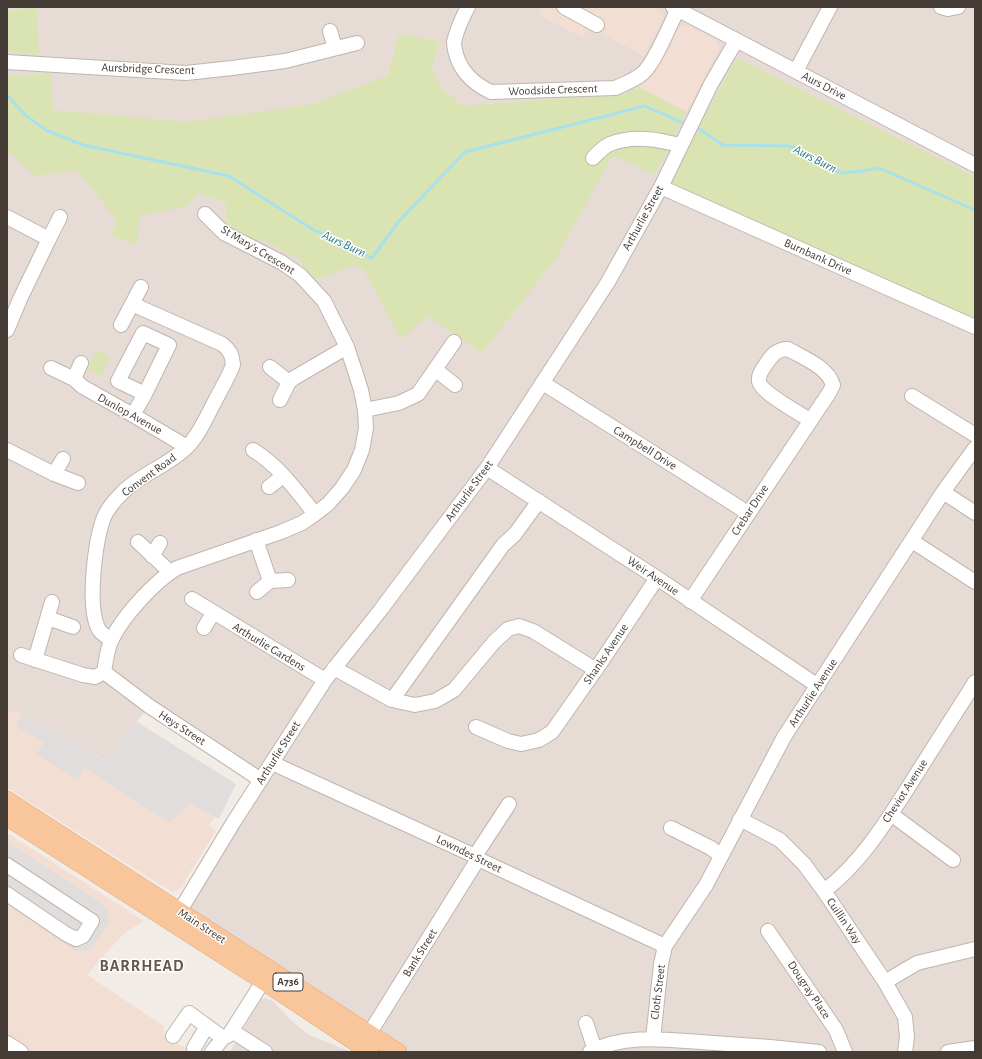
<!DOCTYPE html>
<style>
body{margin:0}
#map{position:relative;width:982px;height:1059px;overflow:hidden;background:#f2ece7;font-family:"Alegreya Sans",sans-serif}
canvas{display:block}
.frame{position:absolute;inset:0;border:8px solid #453c36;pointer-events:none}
</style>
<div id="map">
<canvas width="982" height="1059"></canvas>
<div class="frame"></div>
</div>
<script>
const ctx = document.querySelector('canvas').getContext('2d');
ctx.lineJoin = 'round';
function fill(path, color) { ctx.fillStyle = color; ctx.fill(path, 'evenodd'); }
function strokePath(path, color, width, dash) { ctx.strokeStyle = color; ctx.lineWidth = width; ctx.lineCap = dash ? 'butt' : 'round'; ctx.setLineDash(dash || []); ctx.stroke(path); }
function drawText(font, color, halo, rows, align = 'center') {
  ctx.font = font + ' "Alegreya Sans",sans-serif'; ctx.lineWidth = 3; ctx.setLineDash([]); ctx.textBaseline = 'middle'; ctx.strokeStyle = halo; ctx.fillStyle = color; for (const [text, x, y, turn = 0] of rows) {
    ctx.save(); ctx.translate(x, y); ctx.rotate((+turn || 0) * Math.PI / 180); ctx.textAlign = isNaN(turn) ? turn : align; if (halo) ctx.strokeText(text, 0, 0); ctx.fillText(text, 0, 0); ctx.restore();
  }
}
const residential = new Path2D(`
 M7 7H975V1052H398L179 912 261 780 149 706 107 761 23 714 7 711Z
 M265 998 273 1001 291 1020 309 1035 351 1052H230L260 1000Z`);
const commercial = new Path2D(`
 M543 7H652L661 11 663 19 644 56 589 27 583 38 539 15Z
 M687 25 714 39 718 44 719 49 686 112 639 87 651 77 676 27Z
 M7 711 23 714 106 761 137 722 236 784 209 826 216 831 184 882 185 883 182 888 172 892 7 788Z
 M7 833 144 921 123 934 87 975 164 1026V1035L192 1052H7Z`);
const green = new Path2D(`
 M37 7 39 55 7 52V11Z
 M399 34 439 41 432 69 442 89 463 106 624 94 639 87 686 112 655 175 613 155 556 258 482 353 428 316 401 339 363 269 355 265 317 279 303 268 300 259 263 240 253 242 227 228 226 203 199 193 185 207 140 216 137 244 111 236 117 221 77 170 35 176 7 151V76L51 73 53 110 188 122 314 104 388 75Z
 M737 58 975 177V322L665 187Z
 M97 350 110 357 101 376 87 369Z`);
const parking = new Path2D(`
 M23 714 106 761 137 722 236 784 219 819 189 803 170 823 85 768 78 780 36 754 44 743 16 726Z
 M7 842 107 907 109 923 90 950 75 951 7 905Z`);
const stream = new Path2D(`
 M7 95 25 115 46 130 83 145 229 176 312 229 372 258 399 221 465 152 645 106 683 123
 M699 129 723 145 789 146 803 151 822 166 843 173 863 171 879 168 975 210`);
const minor = new Path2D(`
 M468 7C462 18 457 29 454 42 454 46 455 50 456 54 461 72 474 84 491 92L615 88C624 84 635 80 643 73 656 61 670 24 679 7
 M564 7 597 25
 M673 7 975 165
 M941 7 948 9 958 7
 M330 31 335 48
 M7 62 186 73 232 68 285 61 357 43
 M796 71 830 7
 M593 158C599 152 603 147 610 144 632 135 660 139 681 146
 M661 187 975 327
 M7 217 49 239 20 299 7 330
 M49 239 60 217
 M121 325 132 304
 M270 367 289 382
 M51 368 74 379 83 387 133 415 187 447
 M436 370 455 385
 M74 379 81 363
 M543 383 748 513
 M912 396 975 435
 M280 400 289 382 294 378 347 347
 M365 410 399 403 418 394 454 342
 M133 415 145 394 169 345 143 333 118 381 145 394
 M7 450 54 474 78 483
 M253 450C279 466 296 490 315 514
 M487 468 657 578 818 686
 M54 474 63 459
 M269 487 283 476
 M943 492 975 513
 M256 540 270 581
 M912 541 975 582
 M138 542 170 572
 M152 556 160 543
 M257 592 270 581 288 580
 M192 599 325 680
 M690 601 829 393 833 385C827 366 803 358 788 349 777 349 772 355 766 364 763 369 758 374 759 381 760 392 799 413 810 420
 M48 618 73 627
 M204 628 213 613
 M111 640C107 637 100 633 98 628 87 605 95 541 104 517 108 508 115 500 122 493 140 474 168 466 187 447 199 435 206 418 214 403 220 391 228 378 233 365 232 355 230 350 222 344L132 304 141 287
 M21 655 83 675 95 677 104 672
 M35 660 52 602
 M334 668 392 700 415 705 435 701 454 690 494 642 508 629 519 626 533 631 596 670
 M104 672C106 661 107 648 112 639 123 616 155 581 177 568L281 532 302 523 315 514 328 504 342 488 354 470 362 450 366 428 365 410 361 390 354 368 347 347 324 301 300 275 281 262 224 233 205 214
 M104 672 149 706 261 780
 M392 700 503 545 515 534 539 501
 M476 727 508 741 521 744 539 740 552 732 599 665 657 578
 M272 763 475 856 478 859 665 946
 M891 814 953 860
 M740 819 780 840 804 864 824 891 885 982 905 1017 907 1037 905 1052
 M671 828 711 848 721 856
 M475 856 509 804
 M7 865 92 921 83 936 76 939 66 934 7 894
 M824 891C861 863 886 822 911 783 932 749 954 716 975 682
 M175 919 233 823 325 680 379 612 487 468 608 282 661 187 711 84 736 41
 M768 931 836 1030 845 1052
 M885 982 917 963 975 949
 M586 1023 595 1050
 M232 1031 265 1052
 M173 1036 189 1013 223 1038
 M653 1039 661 964 665 946 706 885 784 737 943 492 975 448
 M364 1042 478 859
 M7 1043 21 1052
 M194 1048 207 1026
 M212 1052 223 1038 229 1035 269 972
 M590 1052C628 1032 673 1041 714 1043 749 1045 784 1048 819 1052
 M948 1052 975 1048`);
const major = new Path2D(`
 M7 800 398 1052
 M7 817 263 981 370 1052`);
const shields = [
 [288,982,30]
];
const shieldNames = [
 ["A736",288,982]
];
const streetNames = [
 ["Aursbridge Crescent",148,69,2],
 ["Aurs Drive",824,86,27],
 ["Woodside Crescent",553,90,-2],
 ["Arthurlie Street",643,218,-61],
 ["St Mary's Crescent",258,250,31],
 ["Burnbank Drive",818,257,24],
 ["Dunlop Avenue",130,414,29],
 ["Campbell Drive",645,448,32],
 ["Convent Road",149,475,-36],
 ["Arthurlie Street",469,491,-54],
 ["Crebar Drive",750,510,-57],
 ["Weir Avenue",653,576,34],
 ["Arthurlie Gardens",269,647,31],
 ["Shanks Avenue",606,654,-56],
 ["Arthurlie Avenue",813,693,-57],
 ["Heys Street",182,728,33],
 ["Arthurlie Street",278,753,-58],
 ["Cheviot Avenue",905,791,-57],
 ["Lowndes Street",469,854,26],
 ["Cuillin Way",844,921,56],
 ["Main Street",202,926,33],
 ["Bank Street",420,953,-58],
 ["Dougray Place",809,990,56],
 ["Cloth Street",658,992,-83]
];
const waterNames = [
 ["Aurs Burn",815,159,27],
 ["Aurs Burn",344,244,25]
];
const districtNames = [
 ["BARRHEAD",142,966]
];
fill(residential, '#e6dcd5');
fill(commercial, '#f3ded3');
fill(green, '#dae4b2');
fill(parking, '#e1dddc');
strokePath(stream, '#a7e1ec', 3);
strokePath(minor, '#c0b5ad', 16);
strokePath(major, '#dc9e6b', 18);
strokePath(minor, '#fff', 14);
strokePath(major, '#f8c69a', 17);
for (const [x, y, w] of shields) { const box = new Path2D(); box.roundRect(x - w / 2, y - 9, w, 18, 3); ctx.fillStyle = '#fff'; ctx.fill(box); strokePath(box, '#453c36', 1); }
drawText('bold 11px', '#453c36', null, shieldNames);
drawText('12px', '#453c36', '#fff', streetNames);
drawText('italic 13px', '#2f7b8b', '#fff', waterNames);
ctx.letterSpacing = '1px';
drawText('bold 16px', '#67574e', '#fff', districtNames);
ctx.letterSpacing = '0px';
</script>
